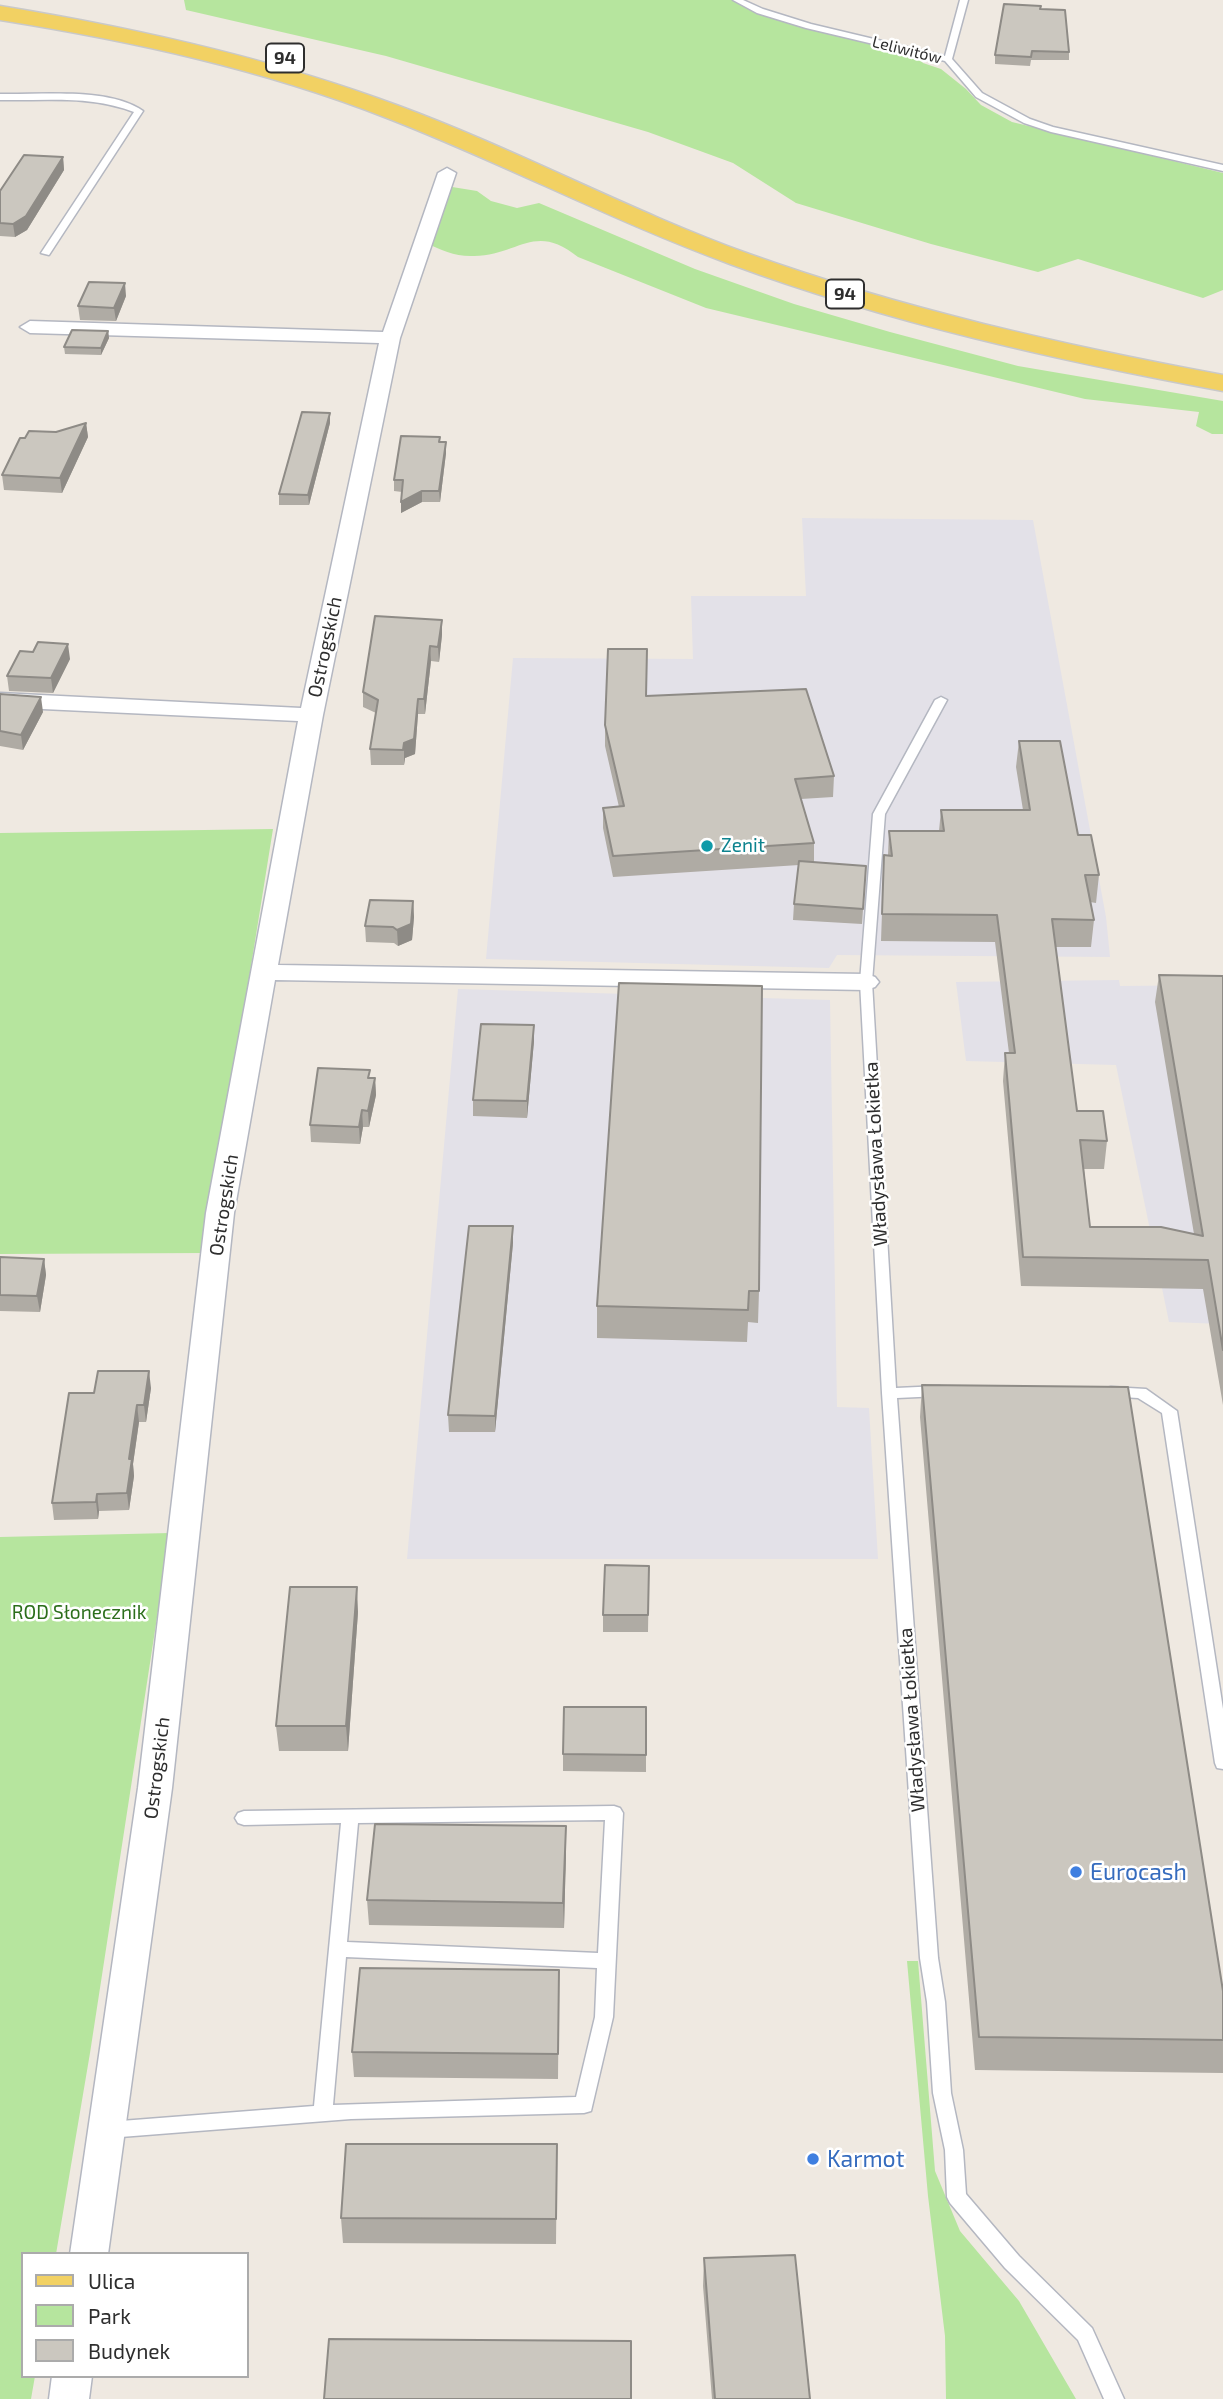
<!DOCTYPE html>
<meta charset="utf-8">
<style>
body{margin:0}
#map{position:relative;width:1223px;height:2399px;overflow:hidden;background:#efe9e1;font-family:"Exo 2",sans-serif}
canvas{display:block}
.legend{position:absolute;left:21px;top:2252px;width:228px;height:126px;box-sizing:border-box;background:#fff;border:2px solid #ababab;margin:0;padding:9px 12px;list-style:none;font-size:21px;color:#2e2e2e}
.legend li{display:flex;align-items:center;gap:14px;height:35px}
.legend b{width:35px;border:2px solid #ababab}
</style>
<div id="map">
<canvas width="1223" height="2399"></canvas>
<ul class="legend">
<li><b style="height:9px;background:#f2d163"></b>Ulica</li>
<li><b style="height:19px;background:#b6e59e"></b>Park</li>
<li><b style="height:19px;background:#cbc7bf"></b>Budynek</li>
</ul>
</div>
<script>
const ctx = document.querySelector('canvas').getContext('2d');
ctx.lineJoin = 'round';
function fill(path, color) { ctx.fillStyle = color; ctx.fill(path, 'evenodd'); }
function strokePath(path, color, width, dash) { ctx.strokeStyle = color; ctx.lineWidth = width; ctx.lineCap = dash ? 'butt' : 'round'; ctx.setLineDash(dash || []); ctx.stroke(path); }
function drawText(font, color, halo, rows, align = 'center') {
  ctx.font = font + ' "Exo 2",sans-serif'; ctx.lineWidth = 5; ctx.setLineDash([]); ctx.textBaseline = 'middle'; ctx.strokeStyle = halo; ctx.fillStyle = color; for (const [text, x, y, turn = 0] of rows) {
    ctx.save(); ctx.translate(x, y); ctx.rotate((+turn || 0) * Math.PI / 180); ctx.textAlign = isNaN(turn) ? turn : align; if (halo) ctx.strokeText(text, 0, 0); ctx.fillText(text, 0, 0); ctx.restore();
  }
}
const industrial = new Path2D(`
 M802 518 1033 520 1106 917 1110 957 837 955 829 968 486 959 513 658 693 659 691 596H806Z
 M1119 980 1120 986 1223 985V1324L1169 1322 1116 1065 966 1061 956 982Z
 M458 989 830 1000 837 1407 869 1408 878 1559H407Z`);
const green = new Path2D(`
 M184 0H737L798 26 913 52 923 63 941 69 966 89 981 105 1012 122 1223 173V290L1203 298 1078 259 1038 272 931 244 796 203 733 163 648 132 386 56 186 10Z
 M446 186 477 191 491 201 517 208 539 203 695 269 794 304 890 332 1018 366 1223 401V434H1212L1196 426 1199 412 1085 399 706 308 578 257C535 222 519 255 474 256 456 257 441 250 426 243Z
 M273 829 205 1253 0 1254V833Z
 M170 1533 90 2053 56 2254H23V2376H35L31 2399H0V1537Z
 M907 1961H918L935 2171 960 2231 1019 2301 1076 2399H946L945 2336 928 2196Z`);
const lane = new Path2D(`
 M733 0H743L763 9 811 24 945 56 960 0H968L952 59 982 93 1030 119 1053 127 1223 165V171L1051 132 1024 123 976 97 945 61 806 28 757 13Z
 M0 94C41 95 109 87 143 111L49 255 41 253 134 112C91 95 45 101 0 100Z
 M941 697 947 700 885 814 872 982 896 1388 940 1386 947 1391 940 1396 897 1398 938 1958 945 2002 951 2093 963 2150 966 2194 1019 2256 1092 2328 1124 2399H1104L1078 2340 1005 2268 950 2203 947 2197 945 2150 933 2093 927 2002 920 1958 882 1393 860 982 873 814 935 700Z
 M1111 1387 1146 1389 1177 1411 1223 1709V1769L1217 1768 1215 1763 1162 1413 1138 1398 1106 1396 1104 1392 1106 1388Z
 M614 1806 620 1808 623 1813 613 2017 591 2111 584 2113 351 2119 108 2138 101 2136 99 2130 101 2124 108 2122 314 2106 341 1823 244 1825 238 1823 235 1818 238 1813 244 1811ZM605 1820 598 1953 347 1942 358 1823ZM346 1957 597 1968 595 2017 576 2097 333 2105Z`);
const street = new Path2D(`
 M447 168 456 173 400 338 323 715 278 965 866 974 875 977 879 982 875 987 866 990 275 980 234 1213 172 1788 108 2254H70L138 1788 206 1213 298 721 0 707V693L301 708 379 343 30 333 20 327 30 321 383 332 438 173Z
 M52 2376H92L89 2399H49Z`);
const primary = new Path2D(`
 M0 6C136 28 270 58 399 106 518 150 630 211 749 254 903 309 1062 345 1223 375V391C1056 360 890 323 730 264 613 221 503 163 387 118 262 69 132 41 0 20Z`);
const wall = new Path2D(`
 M1040 9 1069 52V60H1031L1030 66 995 64V55Z
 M63 157 64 170 27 230 15 237 0 236V191Z
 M126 296 116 321 80 320 78 306Z
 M108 331 109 338 101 355 65 354 64 347Z
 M330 413V423L309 505H279V494Z
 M86 423 88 437 62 493 4 490 2 475 25 438 56 432Z
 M440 437V442H446V453L440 502H422L401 513 402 492 394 491V480Z
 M442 635 439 662 431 661 425 714H418L415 754 405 758 404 765H371L370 749 376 713 363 707V692Z
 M70 659 53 693 9 691 7 676Z
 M0 694 43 712 23 750 0 746Z
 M646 696 834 776 833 797 801 799 814 843V862L866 866 862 924 793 920 794 904 799 865 613 877 603 828V808L619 807 605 746V725Z
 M1019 741 1078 835 1099 875 1096 903 1090 902 1094 920 1091 947H1055L1077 1111 1107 1141 1104 1169H1084L1090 1227 1194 1234 1155 1002 1159 975 1223 976V1405L1203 1289 1021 1286 1003 1081 1005 1053H1009L995 942 881 941 884 855H888L889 831H939L941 810H1023L1016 767Z
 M413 901 414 917 412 940 398 946 394 943 366 942 365 926Z
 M619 983 759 1291 758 1323 748 1322 747 1342 597 1338V1306Z
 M534 1025V1041L527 1118 473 1116V1100Z
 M370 1078H375L376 1095 369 1127H363L360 1144 311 1142 310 1125Z
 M513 1243 495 1432H449L448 1415Z
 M0 1257 44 1259 46 1275 40 1312 0 1311Z
 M922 1385 1223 1991V2073L975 2070 920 1417Z
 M151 1388 146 1422H139L133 1464 134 1476 129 1510 99 1511 98 1519 54 1520 52 1503 94 1393Z
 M649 1566 648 1632H603V1615Z
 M358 1612 348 1751H279L276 1726Z
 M646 1707V1772L563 1771V1754Z
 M566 1826V1851L564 1928 369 1925 367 1900Z
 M559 1970 558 2079 354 2077 352 2052Z
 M557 2144 556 2244 343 2243 341 2218Z
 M704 2258 810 2399H712L703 2286Z`);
const shadedWall = new Path2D(`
 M63 157 64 170 27 230 15 237 13 224Z
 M125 283 126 296 116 321 114 308Z
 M108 331 109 338 101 355V348Z
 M330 413V423L309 505 308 495Z
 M86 423 88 437 62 493 60 478Z
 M446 442V453L440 502 439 491Z
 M422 491V502L401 513V502Z
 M442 620V635L439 662 438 647Z
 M68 644 70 659 53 693 51 678Z
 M430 646 431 661 425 714 424 699Z
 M41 697 43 712 23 750 21 735Z
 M418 699V714L415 754 405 758 404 765V743Z
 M413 901 414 917 412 940 398 946 397 930Z
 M534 1025V1041L527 1118V1101Z
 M375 1078 376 1095 369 1127 368 1111Z
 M362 1110 363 1127 360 1144 359 1127Z
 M513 1226V1243L495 1432V1416Z
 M44 1259 46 1275 40 1312 37 1296Z
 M149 1371 151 1388 146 1422 144 1405Z
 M137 1405 139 1422 133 1464 134 1476 129 1510 127 1493 129 1459Z
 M97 1494 99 1511 98 1519 96 1502Z
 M357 1587 358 1612 348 1751 346 1726Z
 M566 1826V1851L564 1928 563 1903Z`);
const building = new Path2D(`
 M1004 4 1041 6 1040 9 1065 10 1069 52 1032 51 1031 57 995 55Z
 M24 155 63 157 26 216 13 224 0 223V191Z
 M89 282 125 283 114 308 78 306Z
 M72 330 108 331 101 348 64 347Z
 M302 412 330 413 308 495 279 494Z
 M86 423 60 478 2 475 20 438H25L29 431 56 432Z
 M401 436 440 437 439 442H446L439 491H422L401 502 403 480H394Z
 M375 616 442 620 438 647 430 646 424 699H418L414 739 404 743 403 750 370 749 378 700 363 692Z
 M38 642 68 644 51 678 7 676 20 651 33 652Z
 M608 649H647L646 696 806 689 834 776 795 779 814 843 613 856 603 808 624 806 605 725Z
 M0 694 41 697 21 735 0 731Z
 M1019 741H1060L1078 835H1091L1099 875H1085L1094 920 1052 919 1077 1111H1103L1107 1141 1080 1140 1090 1227H1161L1203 1236 1159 975 1223 976V1350L1208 1260 1023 1257 1005 1053H1015L997 915 882 914 884 855 892 856 889 831H944L941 810H1030Z
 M799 861 866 866 863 909 794 904Z
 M370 900 413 901 411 924 397 930 393 927 365 926Z
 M619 983 762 986 759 1291H749L748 1310 597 1306Z
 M481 1024 534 1025 527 1101 473 1100Z
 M318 1068 370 1070 368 1078H375L368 1111 362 1110 359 1127 310 1125Z
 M469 1226H513L495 1416 448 1415Z
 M0 1257 44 1259 37 1296 0 1295Z
 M98 1371H149L144 1405H137L129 1459H132L127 1493 97 1494 96 1502 52 1503 69 1393H94Z
 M922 1385 1128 1387 1223 1991V2040L979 2037Z
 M605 1565 649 1566 648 1615H603Z
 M290 1587H357L346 1726H276Z
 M564 1707H646V1755L563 1754Z
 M375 1824 566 1826 563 1903 367 1900Z
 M360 1968 559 1970 558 2054 352 2052Z
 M346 2144H557L556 2219 341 2218Z
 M795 2255 810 2399H715L704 2258Z
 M329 2339 631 2341V2399H324Z`);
const markers = [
 [707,846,7,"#0f9aa8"],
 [1076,1872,7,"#3f7fe0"],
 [813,2159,7,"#3f7fe0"]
];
const farStreetnames = [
 ["Leliwitów",907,50,14]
];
const shields = [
 [285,58,38],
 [845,294,38]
];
const shieldNames = [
 ["94",285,58],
 ["94",845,294]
];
const streetNames = [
 ["Ostrogskich",325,647,-78],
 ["Władysława Łokietka",876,1154,-93],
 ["Ostrogskich",224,1205,-81],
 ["Władysława Łokietka",912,1720,-94],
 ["Ostrogskich",157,1768,-83]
];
const cultureNames = [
 ["Zenit",721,846]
];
const parkNames = [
 ["ROD Słonecznik",79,1613]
];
const nearShopnames = [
 ["Eurocash",1090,1872],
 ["Karmot",827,2159]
];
fill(industrial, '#e3e1e8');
fill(green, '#b6e59e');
strokePath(lane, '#b4b7c1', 3);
strokePath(street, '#b4b7c1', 3);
strokePath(primary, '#c9c9c9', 3);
fill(lane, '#fff');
fill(street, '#fff');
fill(primary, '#f2d163');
fill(wall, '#afaba4');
fill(shadedWall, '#8e8b86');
fill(building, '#cbc7bf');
strokePath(building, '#8e8b86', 2);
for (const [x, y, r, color] of markers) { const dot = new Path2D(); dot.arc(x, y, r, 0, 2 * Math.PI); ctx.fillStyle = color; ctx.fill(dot); strokePath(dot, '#fff', 2.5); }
drawText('16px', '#2e2e2e', '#fff', farStreetnames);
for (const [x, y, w] of shields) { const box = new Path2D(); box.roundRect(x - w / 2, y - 14.5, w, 29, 5); ctx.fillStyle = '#fff'; ctx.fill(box); strokePath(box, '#2e2e2e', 2); }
drawText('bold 18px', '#2e2e2e', null, shieldNames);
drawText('19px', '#2e2e2e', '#fff', streetNames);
drawText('19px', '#0d838f', '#fff', cultureNames, 'left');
drawText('19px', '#2c6e1b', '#fff', parkNames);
drawText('23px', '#366cbe', '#fff', nearShopnames, 'left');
</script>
